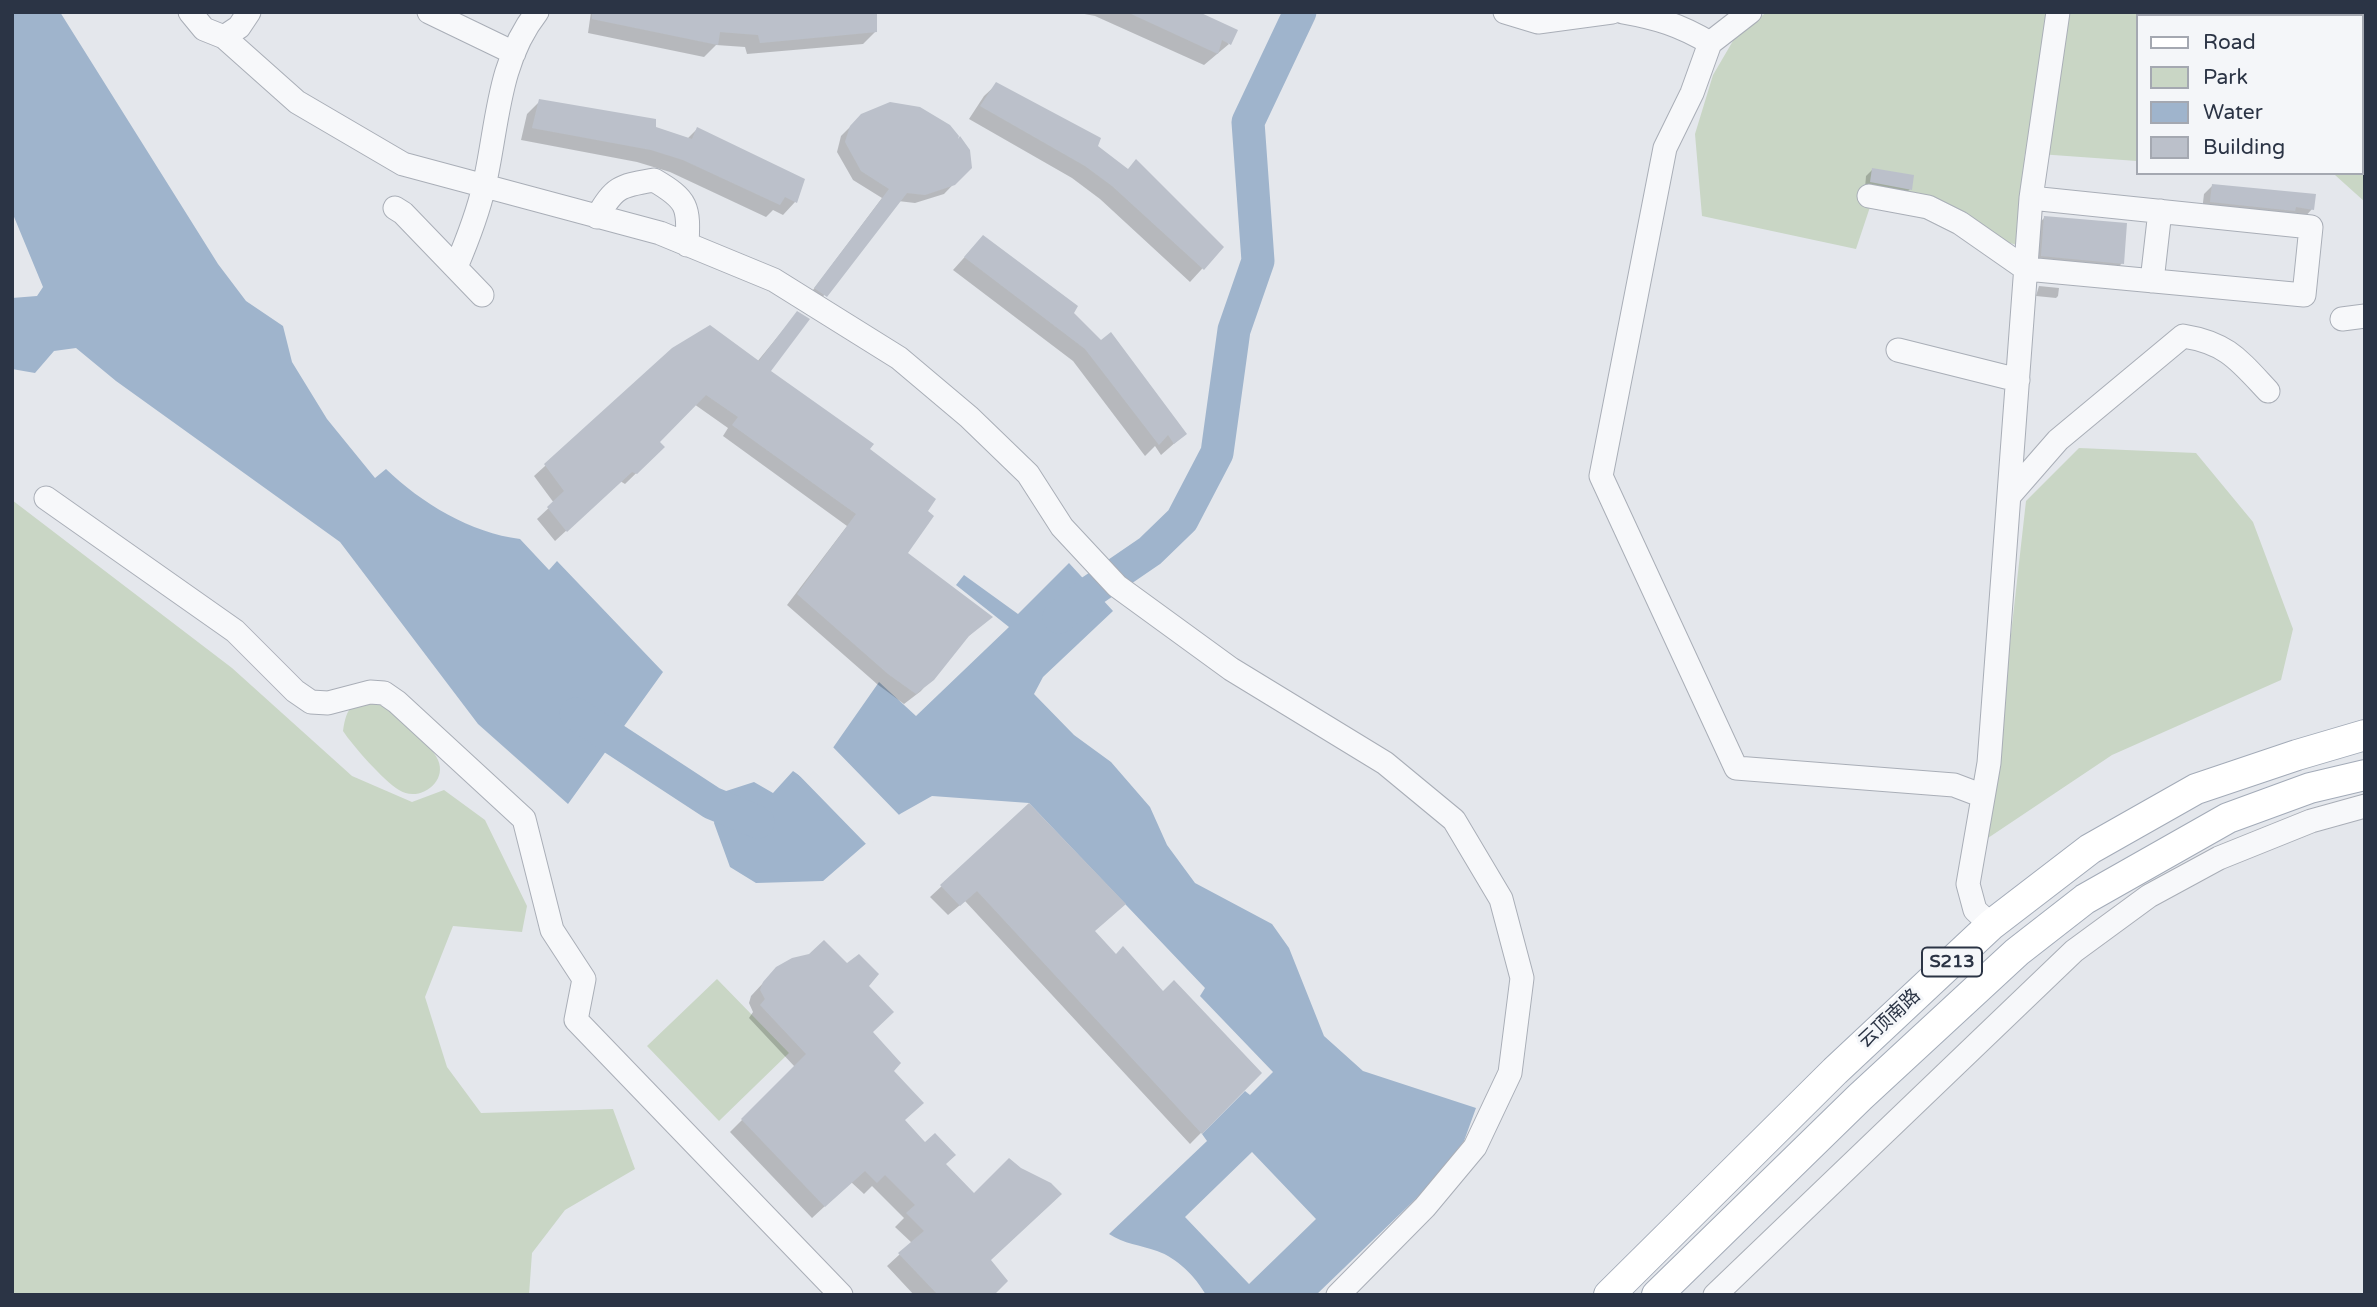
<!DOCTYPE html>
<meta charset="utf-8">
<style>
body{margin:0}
#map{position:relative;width:2377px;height:1307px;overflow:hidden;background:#e4e7ec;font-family:"Varela Round",sans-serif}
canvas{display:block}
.frame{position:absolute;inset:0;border:14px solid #2b3445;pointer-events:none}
.legend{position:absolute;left:2136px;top:14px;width:228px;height:161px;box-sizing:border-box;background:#f4f6f9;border:2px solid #a4a8b1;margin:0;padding:9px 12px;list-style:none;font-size:21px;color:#2b3445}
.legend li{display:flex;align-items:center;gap:14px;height:35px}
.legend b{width:35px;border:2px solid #a4a8b1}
</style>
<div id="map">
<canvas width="2377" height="1307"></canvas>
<div class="frame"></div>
<ul class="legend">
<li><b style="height:9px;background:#fff"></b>Road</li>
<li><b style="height:19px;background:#c9d6c5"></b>Park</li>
<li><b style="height:19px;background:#9fb4cc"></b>Water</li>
<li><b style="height:19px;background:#bbc0ca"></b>Building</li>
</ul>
</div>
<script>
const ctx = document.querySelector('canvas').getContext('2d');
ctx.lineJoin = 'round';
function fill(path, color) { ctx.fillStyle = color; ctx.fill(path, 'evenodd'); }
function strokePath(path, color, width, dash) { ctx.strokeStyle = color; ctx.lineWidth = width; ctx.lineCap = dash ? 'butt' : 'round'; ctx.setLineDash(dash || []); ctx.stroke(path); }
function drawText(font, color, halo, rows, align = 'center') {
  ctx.font = font + ' "Varela Round","Noto Sans SC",sans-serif'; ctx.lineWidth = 6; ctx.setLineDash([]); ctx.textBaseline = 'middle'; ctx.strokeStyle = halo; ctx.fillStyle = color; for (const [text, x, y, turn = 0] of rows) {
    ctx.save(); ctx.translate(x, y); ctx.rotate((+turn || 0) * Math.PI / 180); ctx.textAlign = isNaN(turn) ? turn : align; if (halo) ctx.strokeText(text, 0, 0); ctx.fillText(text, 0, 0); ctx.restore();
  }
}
const green = new Path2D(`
 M1767 12H2365V202L2335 175 2309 173H2361V16H2137V161L2025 153 2017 245 1871 204 1856 249 1702 216 1695 134 1713 75 1737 34Z
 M2079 448 2196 453 2253 522 2293 629 2281 680 2112 755 1988 838 2026 501Z
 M12 500 232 668 352 776 412 802 444 790 485 820 527 906 522 932 453 926 425 997 447 1067 481 1113 613 1109 635 1169 565 1210 532 1253 529 1295H12Z
 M376 700C391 708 401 720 413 732 421 740 434 750 438 760 448 783 418 803 399 790 384 781 352 745 343 731 347 706 351 703 376 700Z
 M717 979 789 1053 719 1121 647 1046Z`);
const water = new Path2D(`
 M12 12H60L218 264 246 301 283 326 292 362 327 419 375 478 386 469C421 503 471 533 520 539L549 570 557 561 663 672 568 804 478 724 340 542 116 381 76 348 54 351 35 373 12 369V298L37 296 43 287 12 212Z
 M1069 563 1113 611 1043 677 1034 694 1074 735 1111 762 1150 807 1167 845 1195 883 1272 924 1289 948 1324 1036 1363 1071 1476 1108 1464 1141 1428 1187 1316 1295H1206C1195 1276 1177 1258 1157 1251 1140 1245 1124 1244 1109 1234L1207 1141 1202 1134 1245 1091 1250 1095 1273 1072 1200 996 1205 988 1029 803 932 796 900 814 823 881 756 883 730 867 714 823 720 793 754 782 773 793 793 771 809 782 879 682 916 716 1009 627 956 585 964 575 1018 614ZM1252 1152 1316 1219 1249 1284 1185 1217Z`);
const pier = new Path2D(`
 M831 745 901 817 868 846 792 768 808 778Z`);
const shadow = new Path2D(`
 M591 12H876V31L863 44 747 54 745 47 716 45 704 57 588 33Z
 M1074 12H1195L1229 44 1204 65 1095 16Z
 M997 84 1096 146 1222 247 1190 282 1100 199 1072 178 969 119 984 96Z
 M540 101 687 139 697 129 803 180 795 202 783 215 773 210 766 217 670 172 637 162 521 140 527 114Z
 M862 115 956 143 970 167 944 194 915 203 898 201 817 304 807 298 882 198 853 180 837 152 841 136Z
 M1872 170 1910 189 1904 195 1865 188 1866 176Z
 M2213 185 2312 209 2304 218 2202 211 2204 194Z
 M2044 218 2122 263 2113 273 2032 265 2035 228Z
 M971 250 1072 313 1185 434 1161 455 1155 446 1145 456 1073 361 953 270Z
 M2039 286 2059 288 2058 296 2056 298 2036 296Z
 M797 313 768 371 868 449 905 554 990 617 963 641 921 691 904 704 877 684 787 605 847 526 723 436 728 428 694 404 657 442 663 447 625 484 620 481 555 541 537 519 554 503 534 476 673 350 757 362Z
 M1029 805 1094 932 1116 956 1260 1073 1190 1144 965 901 948 915 930 897Z
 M764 982 866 986 871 1033 891 1071 903 1121 944 1165 989 1260 992 1295H914L887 1266 912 1243 895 1227 904 1218 872 1186 864 1194 851 1182 812 1218 730 1132 795 1067 749 1018 753 1012 749 1003 751 996Z`);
const river = new Path2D(`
 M1059 617 1093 590 1150 551 1182 520 1217 453 1234 330 1258 261 1248 122 1300 12
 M576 714 712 803 758 822`);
const building = new Path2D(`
 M592 12H877V32L760 43 758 35 720 32 718 45 592 19Z
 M1127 12H1199L1238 30 1231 45 1222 40 1218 54Z
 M996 82 1101 138 1098 146 1128 169 1136 159 1224 247 1204 270 1112 186 1085 166 980 106Z
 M539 99 656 119V127L692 139 697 127 805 179 797 203 785 197 780 205 683 160 651 150 532 128Z
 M890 102 920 107 950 125 959 136 958 139 960 136 970 150 972 168 955 185 925 195 907 193 827 297 814 288 889 189 861 171 845 142 850 126 861 114Z
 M1872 168 1914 175 1912 190 1870 182Z
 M2212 184 2316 194 2314 210 2296 207 2295 211 2210 202Z
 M2044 216 2127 223 2124 264 2041 256Z
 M983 235 1078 306 1074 313 1101 340 1111 332 1187 434 1174 444 1168 435 1159 445 1085 349 964 257Z
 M797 311 810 319 771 371 874 444 870 449 936 499 928 511 934 516 908 553 993 617 969 636 934 680 916 694 888 674 797 594 856 514 732 425 738 417 706 395 660 442 665 447 637 474 632 472 567 532 547 507 564 491 544 464 672 348 710 325 759 361Z
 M1029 803 1126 904 1095 931 1116 954 1123 946 1163 991 1174 980 1262 1073 1202 1134 977 891 960 906 940 885Z
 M824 940 847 963 859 954 879 974 869 986 894 1012 873 1032 901 1063 894 1071 924 1103 905 1120 925 1142 935 1133 956 1155 946 1164 974 1193 1009 1158 1021 1168 1051 1183 1062 1194 991 1260 1008 1281 994 1295H938L898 1253 924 1231 906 1213 915 1205 885 1175 877 1183 865 1171 825 1207 741 1119 806 1054 760 1005 765 999 760 990 763 982 776 967 792 958 809 954Z`);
const minor = new Path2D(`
 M190 12 204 29 224 37
 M249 12 239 27 224 37 297 102 403 164 660 233 774 280 899 358 969 417 1028 474 1062 527 1117 586 1231 669 1385 763 1454 820 1501 899 1522 978 1510 1073 1475 1147 1425 1207 1338 1295
 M429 12 514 53
 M1505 12 1538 22 1612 12
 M1623 12C1657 18 1680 25 1710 43L1692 93 1665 148 1601 476 1736 768 1954 785 1983 796
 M1710 43 1750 12
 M1869 196 1928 207 1960 223 2026 269 2304 295 2311 227 2031 198 2058 12
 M395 208 403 213 482 295
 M597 217C615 186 620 186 654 180 688 200 689 206 687 245
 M456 267C467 241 478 213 484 186 498 126 497 63 537 12
 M2152 281 2160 211
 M2342 319 2365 316
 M1898 350 2018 380
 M2010 495 2058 440 2183 336C2227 343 2239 360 2268 391
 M46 498 235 631 295 691 311 702 328 703 370 692 384 693 397 702 524 819 552 930 584 979 576 1020 841 1295
 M1991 925 1975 910 1968 884 1989 763 2031 198
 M1715 1295 2074 951 2149 896 2219 858 2311 821 2365 806`);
const major = new Path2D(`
 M1609 1295 1835 1071 1991 925 2090 849 2196 789 2297 755 2365 735
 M1657 1295 1860 1097 2017 952 2085 899 2228 818 2310 788 2365 775`);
const shields = [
 [1952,962,60]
];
const shieldNames = [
 ["S213",1952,962]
];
const streetNames = [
 ["云顶南路",1890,1019,-43]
];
fill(green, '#c9d6c5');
fill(water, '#9fb4cc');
fill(pier, '#e4e7ec');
fill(shadow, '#0003');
strokePath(river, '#9fb4cc', 33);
fill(building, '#bbc0ca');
strokePath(minor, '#a9aeb7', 25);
strokePath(major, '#a3abb8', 32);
strokePath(minor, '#f7f8fa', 23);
strokePath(major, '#fff', 30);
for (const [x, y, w] of shields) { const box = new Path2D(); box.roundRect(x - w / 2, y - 14.5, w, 29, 5); ctx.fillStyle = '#f4f6f9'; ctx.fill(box); strokePath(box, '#2b3445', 2); }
drawText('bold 18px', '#2b3445', null, shieldNames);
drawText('19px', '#2b3445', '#f4f6f9', streetNames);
</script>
